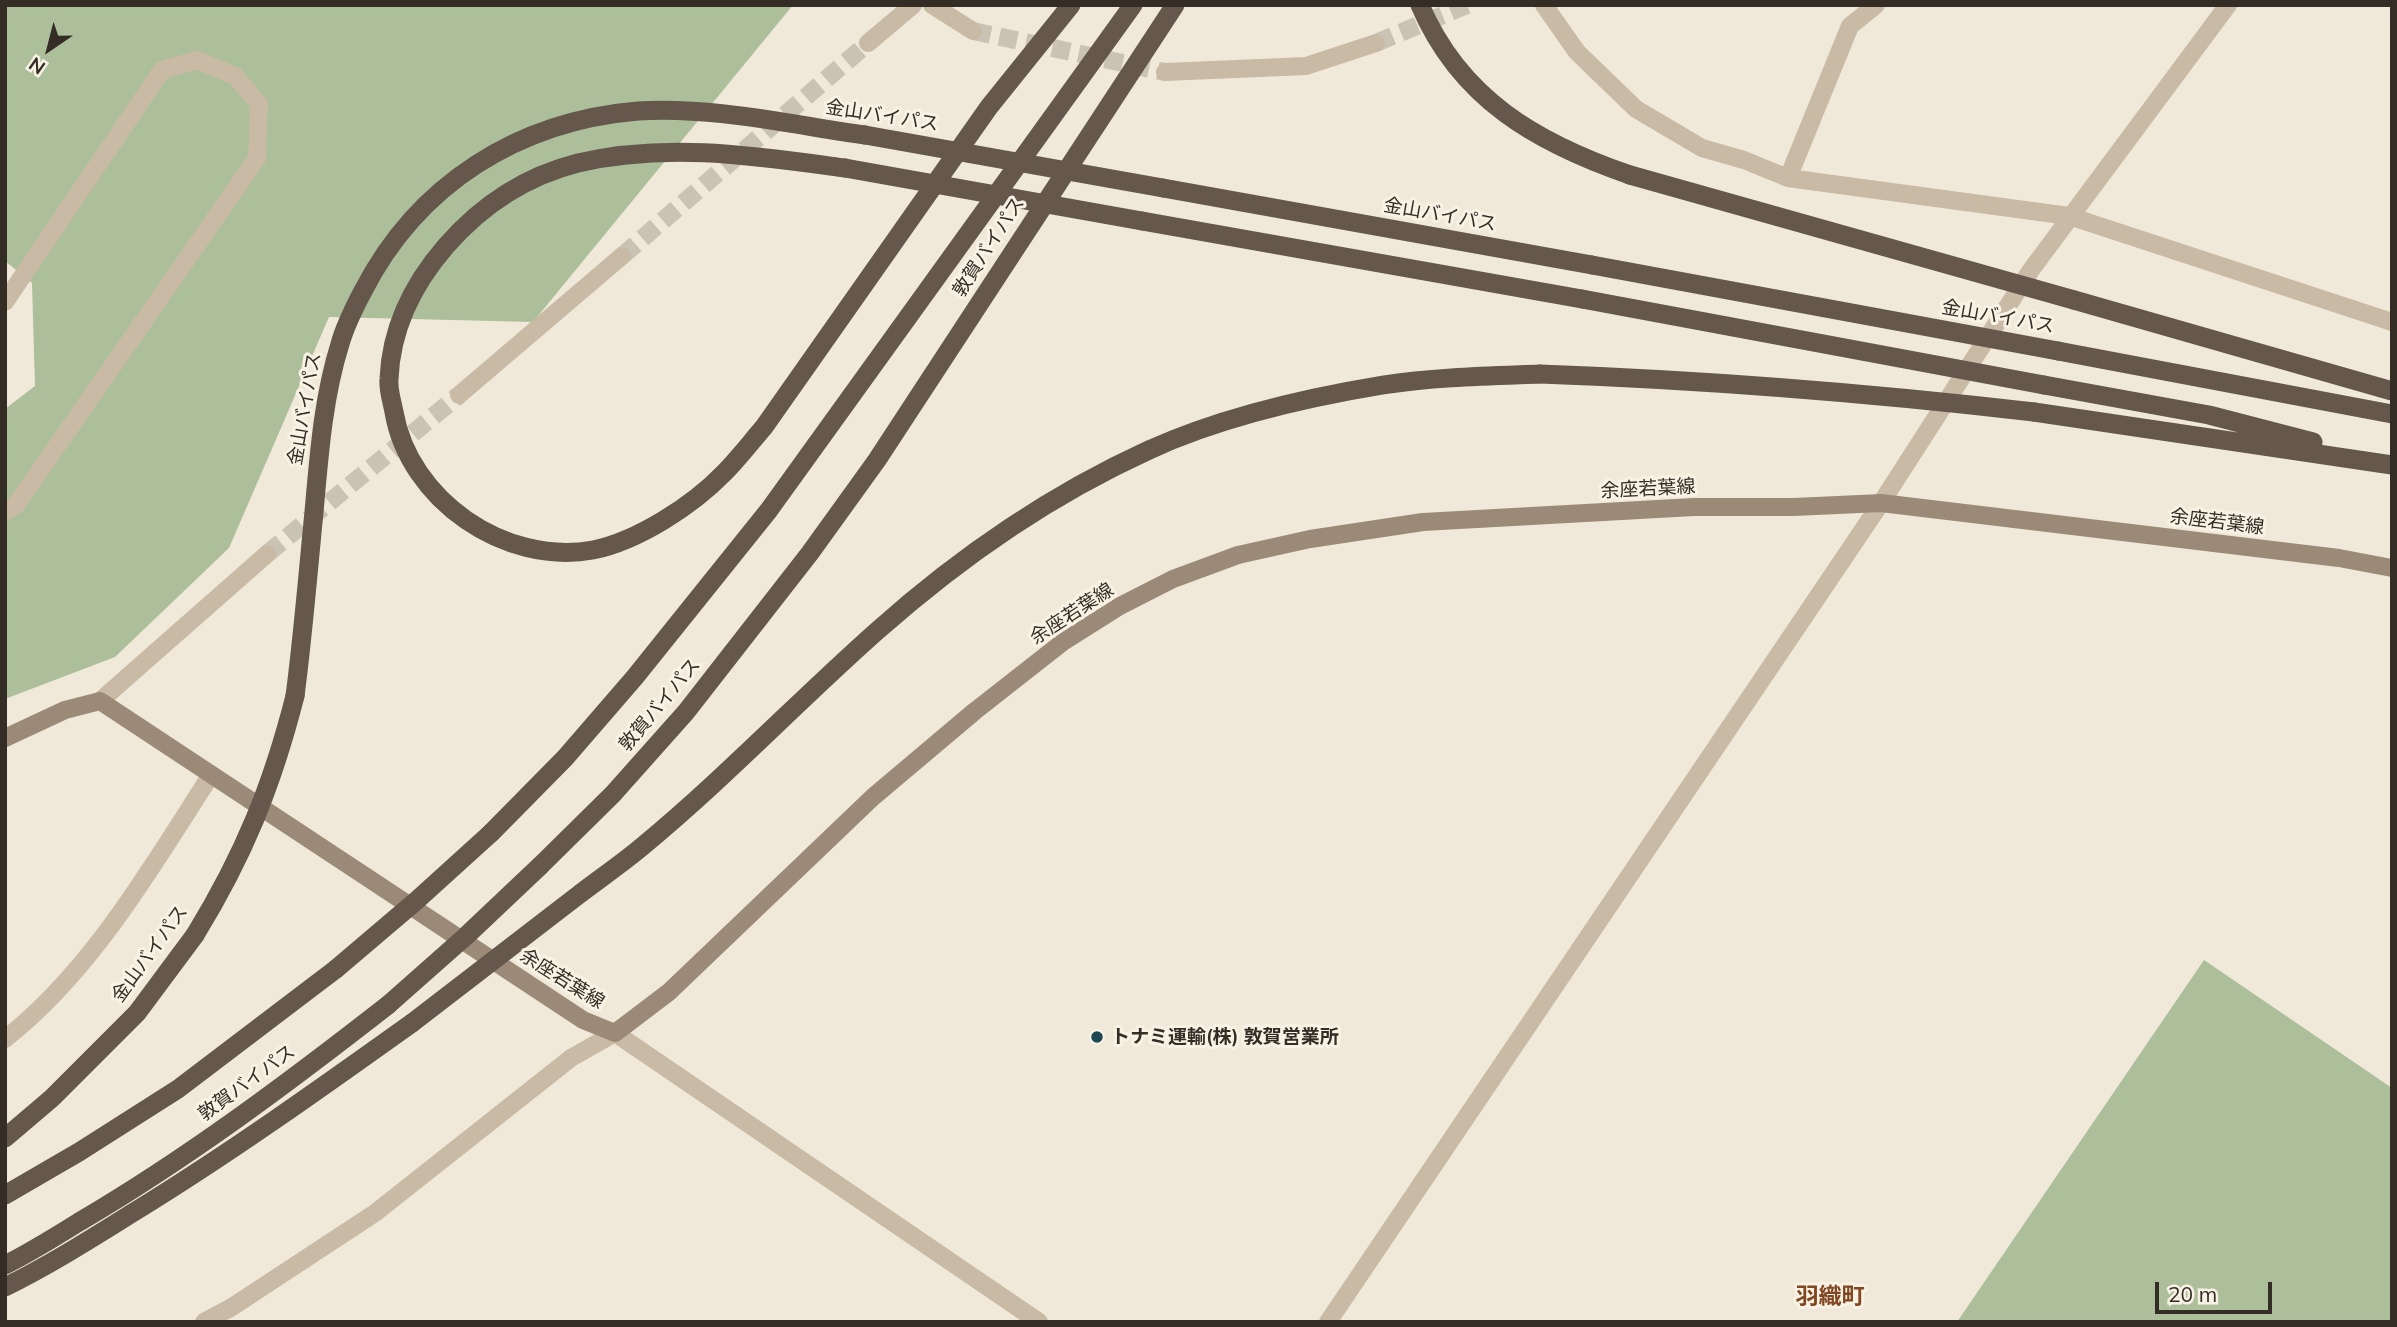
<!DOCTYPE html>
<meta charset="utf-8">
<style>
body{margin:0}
#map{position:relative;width:2397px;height:1327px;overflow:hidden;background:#f0e9d9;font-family:Mulish,sans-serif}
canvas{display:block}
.frame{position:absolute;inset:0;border:7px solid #342d26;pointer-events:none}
.north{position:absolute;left:14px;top:14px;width:70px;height:70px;-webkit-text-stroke:5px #f8f2e5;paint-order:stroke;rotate:215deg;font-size:19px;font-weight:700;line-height:28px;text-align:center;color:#342d26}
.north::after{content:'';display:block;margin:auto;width:24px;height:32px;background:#342d26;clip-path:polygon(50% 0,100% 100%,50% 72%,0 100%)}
.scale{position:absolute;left:2155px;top:1282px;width:117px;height:32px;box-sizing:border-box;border:4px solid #342d26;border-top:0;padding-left:9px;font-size:21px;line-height:24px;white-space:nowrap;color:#342d26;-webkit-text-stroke:5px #f8f2e5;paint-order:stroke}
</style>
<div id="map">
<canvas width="2397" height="1327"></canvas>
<div class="frame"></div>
<div class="north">N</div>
<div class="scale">20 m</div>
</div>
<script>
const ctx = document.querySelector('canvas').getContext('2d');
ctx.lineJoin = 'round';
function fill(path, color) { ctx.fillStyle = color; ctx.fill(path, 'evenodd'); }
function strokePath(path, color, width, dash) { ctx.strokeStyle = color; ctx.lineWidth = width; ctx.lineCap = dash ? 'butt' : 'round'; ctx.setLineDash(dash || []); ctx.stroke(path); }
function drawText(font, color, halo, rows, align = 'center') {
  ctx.font = font + ' Mulish,"Noto Sans JP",sans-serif'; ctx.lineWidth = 6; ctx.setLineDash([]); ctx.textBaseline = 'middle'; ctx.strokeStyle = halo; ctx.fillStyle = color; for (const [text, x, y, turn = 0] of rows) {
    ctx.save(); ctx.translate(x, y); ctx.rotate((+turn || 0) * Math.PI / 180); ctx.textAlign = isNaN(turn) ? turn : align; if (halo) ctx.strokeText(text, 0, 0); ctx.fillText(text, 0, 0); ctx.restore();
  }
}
const green = new Path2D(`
 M5 5H793L533 322 329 317 229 548 115 657 5 699V409L35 386 32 283 5 261Z
 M2204 960 2392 1088V1322H1957Z`);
const minorTunnel = new Path2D(`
 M973 31 1165 72
 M1376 43 1467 5
 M622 256 868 43
 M267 554 459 395`);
const minor = new Path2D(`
 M932 5 973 31
 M1544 5 1577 52 1636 109 1702 148 1744 160 1788 178 2069 216 2392 322
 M868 43 913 5
 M1165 72 1306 66 1376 43
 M1788 178 1850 26 1876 5
 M5 302 162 70 197 60 235 76 259 104 257 158 16 505 5 511
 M459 395 622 256
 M100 701 267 554
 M5 1039C92 971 152 866 211 775
 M204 1322 232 1307 375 1213 571 1058 615 1033 1039 1322
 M1328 1322 1881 503 2031 270 2228 5`);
const secondary = new Path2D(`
 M5 738 65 710 100 701 583 1020 615 1033 669 992 873 797 975 711 1063 642 1120 606 1173 579 1238 555 1310 539 1423 522 1694 507H1794L1881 503 2339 558 2392 568`);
const trunk = new Path2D(`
 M1420 5C1460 99 1537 143 1630 175
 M845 168C756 156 667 142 578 163 526 176 481 206 446 246 413 284 391 329 389 379 388 390 392 401 394 412 409 500 505 566 593 550 638 541 693 505 724 473 738 459 751 442 764 427L989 107 1071 5
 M1163 188 1592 265
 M1142 221 1582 299
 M2074 300 2392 391
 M2058 351 2392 414
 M2044 385 2209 415 2313 442
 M2034 412 2392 465
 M295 696C303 635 308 573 314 512 319 456 323 398 340 344 345 326 354 308 363 291 418 184 518 121 638 111 710 106 794 125 865 135
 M491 833 565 758 635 677 769 510 1133 5
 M540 866 613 794 686 712 810 553 877 460 1175 5
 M581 893C602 877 624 862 644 845 725 778 798 701 877 631 959 558 1048 496 1149 450 1221 417 1304 398 1383 385 1435 377 1488 376 1540 374
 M5 1138 52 1098 137 1013 195 935
 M5 1195 79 1152 178 1089 336 969
 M5 1265C31 1252 55 1237 79 1222 188 1158 288 1083 388 1005
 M5 1287C50 1265 92 1238 134 1212 230 1153 321 1088 412 1023`);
const trunkBridge = new Path2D(`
 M865 135 1163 188
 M845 168 1142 221
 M1630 175 2074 300
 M1592 265 2058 351
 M1582 299 2044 385
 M1540 374C1706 380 1870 393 2034 412
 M195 935C244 855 272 786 295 696
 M336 969 416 901 491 833
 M388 1005 466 936 540 866
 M412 1023 581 893`);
const markers = [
 [1097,1037,7,"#1d4854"]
];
const streetNames = [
 ["金山バイパス",882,116,9],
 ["金山バイパス",1440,215,10],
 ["敦賀バイパス",989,247,-57],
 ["金山バイパス",1998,317,10],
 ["金山バイパス",305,409,-80],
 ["余座若葉線",1648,489,-3],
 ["余座若葉線",2217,522,7],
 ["余座若葉線",1072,614,-33],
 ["敦賀バイパス",660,705,-50],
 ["金山バイパス",150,954,-54],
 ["余座若葉線",562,979,32],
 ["敦賀バイパス",247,1083,-36]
];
const poiNames = [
 ["トナミ運輸(株) 敦賀営業所",1111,1037]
];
const quarterNames = [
 ["羽織町",1830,1297]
];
fill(green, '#adbf9a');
strokePath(minorTunnel, '#cac3b5', 18, [18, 9]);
strokePath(minor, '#c8baa5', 18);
strokePath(secondary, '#9b8a77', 18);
strokePath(trunk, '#65574b', 19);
strokePath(trunkBridge, '#65574b', 19);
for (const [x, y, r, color] of markers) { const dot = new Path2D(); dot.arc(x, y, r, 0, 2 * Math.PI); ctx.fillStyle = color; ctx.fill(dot); strokePath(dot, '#f8f2e5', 2.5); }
drawText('19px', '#342d26', '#f8f2e5', streetNames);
drawText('bold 19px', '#342d26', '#f8f2e5', poiNames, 'left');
drawText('bold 23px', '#804722', '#f8f2e5', quarterNames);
</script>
